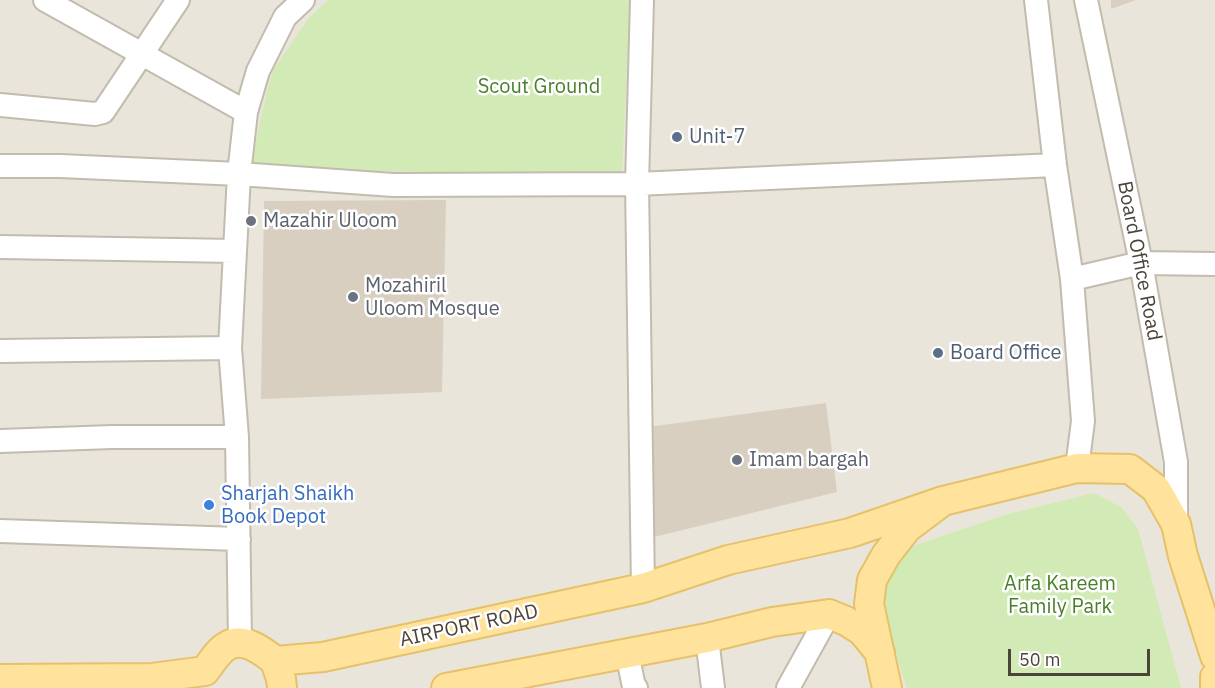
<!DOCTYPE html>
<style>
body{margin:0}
#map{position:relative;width:1215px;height:688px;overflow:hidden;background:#f6f3ec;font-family:"IBM Plex Sans",sans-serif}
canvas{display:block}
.scale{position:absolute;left:1008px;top:649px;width:142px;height:27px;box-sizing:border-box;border:3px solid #4b4439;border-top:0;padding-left:8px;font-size:18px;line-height:21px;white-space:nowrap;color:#4b4439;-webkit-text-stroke:4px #fff;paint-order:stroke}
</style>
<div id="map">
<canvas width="1215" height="688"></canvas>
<div class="scale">50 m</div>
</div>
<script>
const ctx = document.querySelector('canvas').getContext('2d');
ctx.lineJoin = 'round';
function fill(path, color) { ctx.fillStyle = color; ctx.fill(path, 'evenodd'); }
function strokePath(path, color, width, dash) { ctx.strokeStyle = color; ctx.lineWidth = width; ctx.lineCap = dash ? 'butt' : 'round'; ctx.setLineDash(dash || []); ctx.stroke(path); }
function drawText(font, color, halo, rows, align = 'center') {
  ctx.font = font + ' "IBM Plex Sans",sans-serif'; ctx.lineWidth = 5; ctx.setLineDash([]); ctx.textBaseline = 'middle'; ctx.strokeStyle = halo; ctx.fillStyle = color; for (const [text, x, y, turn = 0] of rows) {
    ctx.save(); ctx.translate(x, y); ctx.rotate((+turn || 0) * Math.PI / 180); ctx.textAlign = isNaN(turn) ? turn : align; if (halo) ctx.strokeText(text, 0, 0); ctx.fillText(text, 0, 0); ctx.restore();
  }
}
const residential = new Path2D(`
 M0 0H1215V688H0Z`);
const green = new Path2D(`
 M328 0H630L622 175 251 169 261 117 272 72 308 19Z
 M1094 493 1121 507 1138 529 1181 688H907L880 608 885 577 907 548 1008 514Z`);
const building = new Path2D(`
 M1111 0H1136L1111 9Z
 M446 200 442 392 261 399 264 201Z
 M826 403 837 492 642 540 640 428Z`);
const minor = new Path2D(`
 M45 0 246 112
 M642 0 637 184 643 588
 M1036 0 1055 165 1072 279 1083 421 1077 468
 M1086 0 1141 263 1176 462V524
 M0 105 95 114 103 112 178 0
 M0 166H60L239 174 393 185 637 184 1055 165
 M0 247 235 251
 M1072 279 1141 263 1215 264
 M0 351 230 348
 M0 441 112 437H237
 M0 531 239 539
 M707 638 713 688
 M240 642 237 437 230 348 239 174 246 112 258 71 285 17 303 0
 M627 653 634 687 636 688
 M788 688 829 614`);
const major = new Path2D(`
 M275 661 281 679 282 688
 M0 679 152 678 205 671C211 663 218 651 227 646 243 636 263 651 275 661L323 657 643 588 728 560 850 533 943 501
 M446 688 707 638 772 622 829 614 846 621 862 631 880 653
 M887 688 869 604 872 580 886 555 907 528 943 501 1077 468 1130 469 1156 489 1176 524 1183 556 1215 656
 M1215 688V677`);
const markers = [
 [677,137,6,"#5c6f8a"],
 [251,221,6,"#6b7280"],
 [353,297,6,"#6b7280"],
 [938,353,6,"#5c6f8a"],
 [737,460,6,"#6b7280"],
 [209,505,6,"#3f7fe0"]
];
const parkNames = [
 ["Scout Ground",539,87],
 ["Arfa Kareem",1060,584],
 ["Family Park",1060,607]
];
const serviceNames = [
 ["Unit-7",689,137],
 ["Board Office",950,353]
];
const worshipNames = [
 ["Mazahir Uloom",263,221],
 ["Mozahiril",365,286],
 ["Uloom Mosque",365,309],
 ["Imam bargah",749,460]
];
const streetNames = [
 ["Board Office Road",1139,261,79],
 ["AIRPORT ROAD",469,626,-12]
];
const shopNames = [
 ["Sharjah Shaikh",221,494],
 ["Book Depot",221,517]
];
fill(residential, '#eae5da');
fill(green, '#d2eab5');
fill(building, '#d8cfc1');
strokePath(minor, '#c2bbae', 26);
strokePath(major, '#e6c16a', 32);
strokePath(minor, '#fff', 22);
strokePath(major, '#ffe39c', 28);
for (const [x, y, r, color] of markers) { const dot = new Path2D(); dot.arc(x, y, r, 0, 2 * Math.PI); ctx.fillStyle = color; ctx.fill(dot); strokePath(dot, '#fff', 2); }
drawText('20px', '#4a7f2a', '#fff', parkNames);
drawText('20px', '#4e5e75', '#fff', serviceNames, 'left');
drawText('20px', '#5b616d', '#fff', worshipNames, 'left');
drawText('20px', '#4b4439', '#fff', streetNames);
drawText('20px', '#366cbe', '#fff', shopNames, 'left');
</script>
